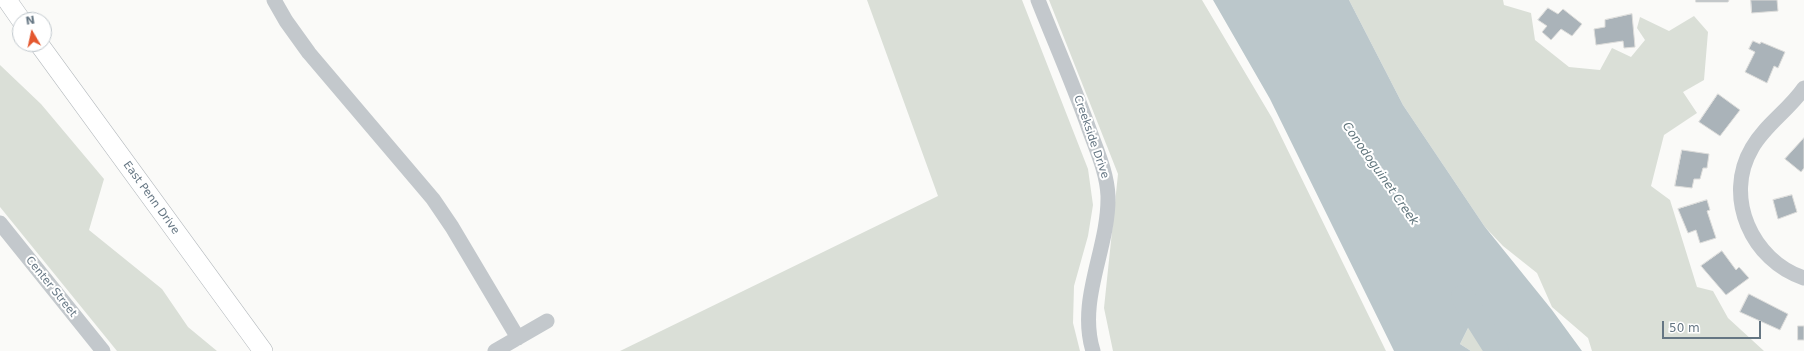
<!DOCTYPE html>
<style>
body{margin:0}
#map{position:relative;width:1804px;height:351px;overflow:hidden;background:#fafaf8;font-family:"DejaVu Sans",sans-serif}
canvas{display:block}
.north{position:absolute;left:12px;top:12px;width:40px;height:40px;box-sizing:border-box;background:#fff;border:1px solid #c1c8cd;border-radius:50%;rotate:351deg;font-size:11px;font-weight:700;line-height:16px;text-align:center;color:#657683}
.north::after{content:'';display:block;margin:auto;width:14px;height:18px;background:#e4572e;clip-path:polygon(50% 0,100% 100%,50% 72%,0 100%)}
.scale{position:absolute;left:1662px;top:321px;width:99px;height:18px;box-sizing:border-box;border:2px solid #657683;border-top:0;padding-left:5px;font-size:12px;line-height:14px;white-space:nowrap;color:#657683;-webkit-text-stroke:3px #fff;paint-order:stroke}
</style>
<div id="map">
<canvas width="1804" height="351"></canvas>
<div class="north">N</div>
<div class="scale">50 m</div>
</div>
<script>
const ctx = document.querySelector('canvas').getContext('2d');
ctx.lineJoin = 'round';
function fill(path, color) { ctx.fillStyle = color; ctx.fill(path, 'evenodd'); }
function strokePath(path, color, width, dash) { ctx.strokeStyle = color; ctx.lineWidth = width; ctx.lineCap = dash ? 'butt' : 'round'; ctx.setLineDash(dash || []); ctx.stroke(path); }
function drawText(font, color, halo, rows, align = 'center') {
  ctx.font = font + ' "DejaVu Sans",sans-serif'; ctx.lineWidth = 4; ctx.setLineDash([]); ctx.textBaseline = 'middle'; ctx.strokeStyle = halo; ctx.fillStyle = color; for (const [text, x, y, turn = 0] of rows) {
    ctx.save(); ctx.translate(x, y); ctx.rotate((+turn || 0) * Math.PI / 180); ctx.textAlign = isNaN(turn) ? turn : align; if (halo) ctx.strokeText(text, 0, 0); ctx.fillText(text, 0, 0); ctx.restore();
  }
}
const green = new Path2D(`
 M867 0H1022L1088 169 1093 205 1088 236 1074 286 1073 323 1080 351H620L938 196Z
 M1049 0H1202L1272 118 1386 351H1113L1104 308 1118 174Z
 M1349 0H1503L1504 5 1531 13 1535 40 1569 67 1600 70 1612 48 1631 57 1645 40 1637 28 1640 17 1669 31 1694 16 1708 32 1704 80 1683 92 1697 113 1664 135 1651 186 1670 200 1697 287 1713 291 1728 318 1764 351H1592L1588 338 1552 307 1537 273 1503 246 1485 227 1403 105Z
 M0 65 41 104 104 179 89 230 162 289 188 327 217 351H117L0 207Z
 M1485 323 1505 351H1471L1460 344 1469 326Z`);
const water = new Path2D(`
 M1213 0H1349L1403 105 1485 227 1552 310 1582 351H1505L1485 323 1469 326 1460 344 1471 351H1394L1270 99Z`);
const river = new Path2D(`
 M1463 297 1497 351`);
const building = new Path2D(`
 M1696 0H1729L1728 2H1696Z
 M1751 0H1777L1778 11 1752 13Z
 M1548 8 1558 14 1563 9 1582 24 1572 36 1561 29 1551 40 1542 32 1547 26 1538 20Z
 M1632 14 1635 47 1624 48 1623 41 1596 45 1594 29 1605 27V20Z
 M1753 41 1760 44 1761 42 1785 52 1778 68 1774 66 1767 83 1745 72 1755 52 1749 49Z
 M1718 94 1740 110 1720 136 1699 122Z
 M1804 138V168L1801 172 1785 159Z
 M1682 150 1709 154 1707 168H1703L1700 179H1694L1692 188 1675 186Z
 M1792 195 1797 212 1778 219 1773 200Z
 M1707 200 1710 210 1707 211 1716 238 1700 243 1696 230 1688 233 1678 209Z
 M1722 251 1736 270 1739 267 1749 278 1726 295 1701 266Z
 M1749 294 1788 314 1780 330 1740 312Z
 M1798 326H1804V340H1798Z`);
const minor = new Path2D(`
 M274 0 286 21 309 53 433 199 452 227 518 338
 M1038 0C1055 43 1074 86 1089 129 1097 151 1107 173 1108 196 1109 249 1077 299 1093 351
 M1804 88C1789 110 1765 125 1752 148 1723 197 1752 261 1804 278
 M0 223 103 351
 M495 351 547 321`);
const major = new Path2D(`
 M7 0 21 20
 M39 44 263 351`);
const streetNames = [
 ["Creekside Drive",1091,137,71],
 ["East Penn Drive",151,198,54],
 ["Center Street",51,287,51]
];
const waterNames = [
 ["Conodoguinet Creek",1380,174,55]
];
fill(green, '#dadfd7');
fill(water, '#bbc7cb');
strokePath(river, '#bbc7cb', 24);
fill(building, '#aab3b9');
strokePath(building, '#dcdcda', 1);
strokePath(major, '#b5babe', 20);
strokePath(minor, '#c3c8cc', 15);
strokePath(major, '#fff', 19);
drawText('11px', '#657683', '#fff', streetNames);
drawText('italic 12px', '#60757c', '#fff', waterNames);
</script>
